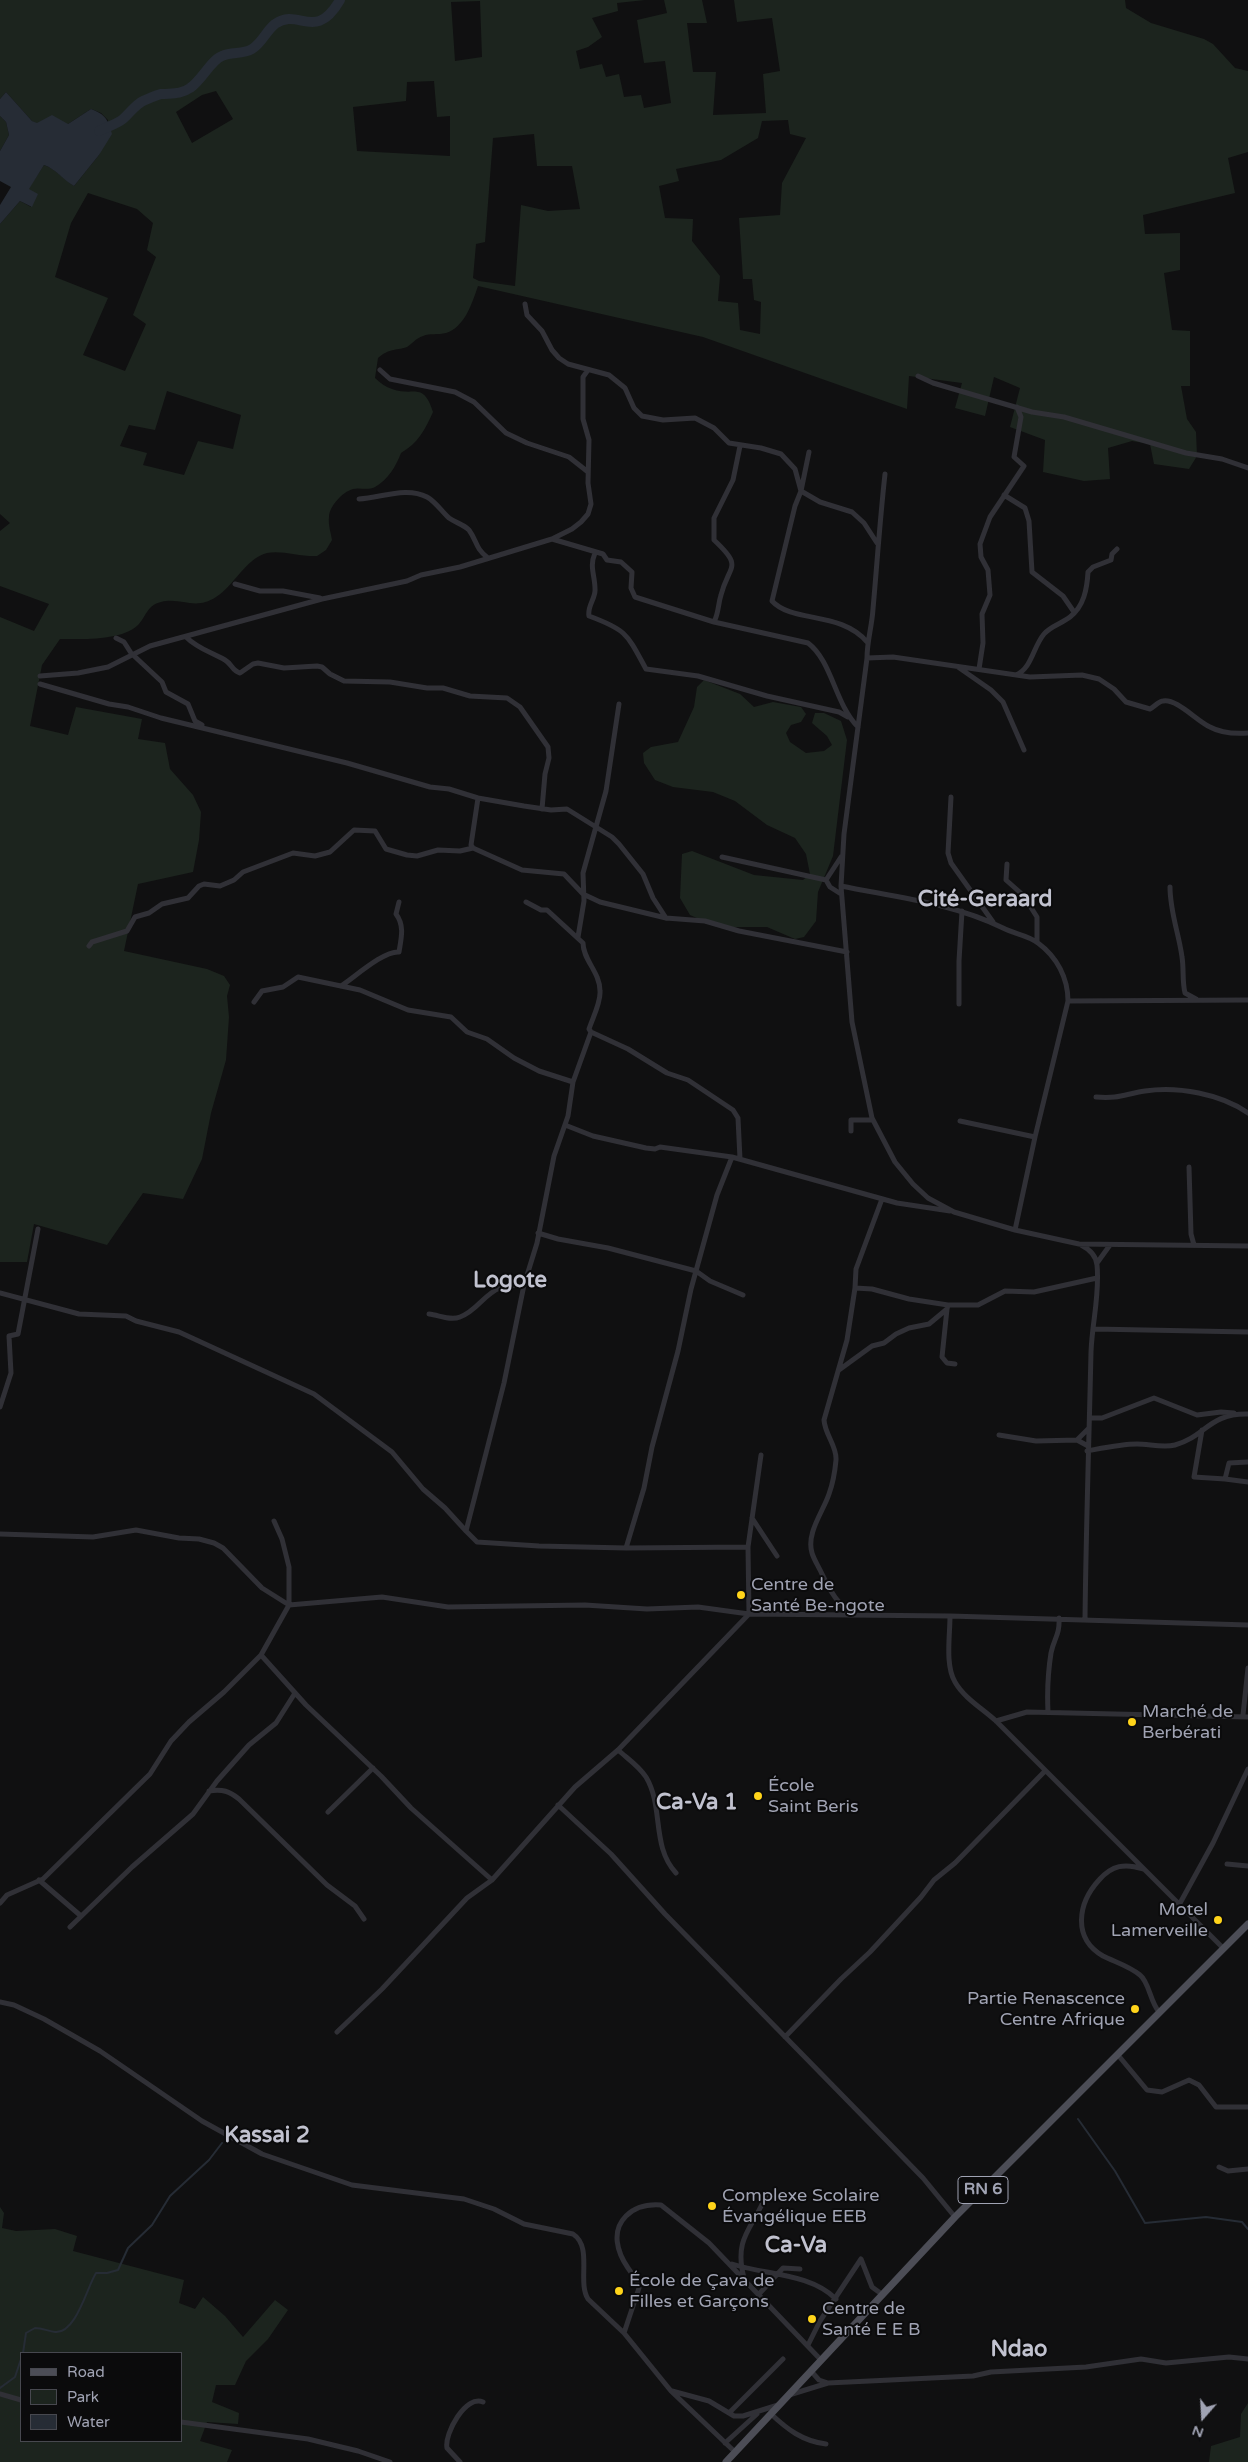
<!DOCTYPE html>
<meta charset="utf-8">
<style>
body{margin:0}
#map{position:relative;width:1248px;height:2462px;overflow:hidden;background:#101011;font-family:"Varela Round",sans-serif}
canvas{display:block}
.legend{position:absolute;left:20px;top:2352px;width:162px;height:90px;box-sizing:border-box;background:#0b0b0c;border:1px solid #47484f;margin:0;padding:6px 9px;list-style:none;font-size:15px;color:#a0a3b3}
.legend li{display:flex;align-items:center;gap:10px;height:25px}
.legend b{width:25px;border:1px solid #47484f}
.north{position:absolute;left:1178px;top:2392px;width:50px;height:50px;-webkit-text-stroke:4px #0b0b0c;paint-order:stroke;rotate:199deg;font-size:14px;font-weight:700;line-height:20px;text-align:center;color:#a0a3b3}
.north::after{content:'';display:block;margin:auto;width:18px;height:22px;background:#a0a3b3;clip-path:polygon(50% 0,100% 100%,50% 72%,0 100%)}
</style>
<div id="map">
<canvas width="1248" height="2462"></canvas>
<ul class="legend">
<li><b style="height:6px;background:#4c4d56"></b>Road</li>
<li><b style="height:14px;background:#1c241e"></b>Park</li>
<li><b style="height:14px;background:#262c35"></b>Water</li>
</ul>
<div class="north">N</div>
</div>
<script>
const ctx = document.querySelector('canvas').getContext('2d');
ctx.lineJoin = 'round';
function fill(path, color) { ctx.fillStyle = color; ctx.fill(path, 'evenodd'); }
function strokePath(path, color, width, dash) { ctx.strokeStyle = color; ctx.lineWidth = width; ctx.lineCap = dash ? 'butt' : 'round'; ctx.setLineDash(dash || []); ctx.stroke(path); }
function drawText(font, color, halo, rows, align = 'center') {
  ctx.font = font + ' "Varela Round",sans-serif'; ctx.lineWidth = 4; ctx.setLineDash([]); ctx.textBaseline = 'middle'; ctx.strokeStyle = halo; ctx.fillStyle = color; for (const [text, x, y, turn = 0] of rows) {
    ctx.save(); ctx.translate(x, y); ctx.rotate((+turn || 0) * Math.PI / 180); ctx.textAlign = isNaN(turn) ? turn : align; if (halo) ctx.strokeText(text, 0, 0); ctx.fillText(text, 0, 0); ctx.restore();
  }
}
const green = new Path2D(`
 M0 0H645L617 3 618 11 592 18 602 37 588 47 576 51 580 69 602 64 606 77 619 74 624 97 641 95 644 108 671 103 665 61 644 63 637 20 667 13 664 0H702L707 23H687L693 72H716L713 115 766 113 763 74 780 71 772 18 737 22 734 0H1125L1126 8 1151 23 1204 39 1213 44 1235 68 1248 71V152L1228 158 1235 193 1143 215 1145 234 1180 233V270L1164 273 1172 330 1190 331V386H1181L1187 419 1196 432 1197 456 1189 469 1154 464 1150 444 1132 441 1108 448 1110 479 1084 481 1043 472 1045 440 1010 427 1020 388 994 377 985 416 955 408 962 383 909 376 907 409 703 337 478 286C472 303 465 327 446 333 438 335 430 333 423 336 416 338 412 344 407 347 394 351 390 348 378 358L375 378C380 383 386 387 392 389 414 397 423 381 433 412 425 430 418 443 401 453 396 466 388 480 375 487 367 491 360 487 353 489 342 492 329 507 329 517 328 525 331 533 332 540L326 550 317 556C301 557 282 550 267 553 246 558 234 586 216 597 195 611 182 597 161 602 147 605 146 617 138 625 122 641 81 639 60 639L42 665 30 726 68 735 76 707 142 719 138 739 165 743 170 769 193 795 201 812 199 840 193 872 138 884 124 951 207 969 224 976 230 985 227 996 229 1017 226 1060 211 1113 202 1159 183 1199 143 1193 107 1245 34 1224 27 1262H0V617L34 631 49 604 0 586V531L10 523 0 514V224L20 201 31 207 28 189 44 165C56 169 63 179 74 186L99 155 108 120 101 113 91 109 68 124H37L32 121 6 92 0 99ZM480 1 482 57 455 61 451 2ZM434 81 437 117 450 116V156L357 151 353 107 406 101 407 82ZM216 91 233 119 192 143 176 112 202 95ZM788 120 790 134 806 138 782 183 780 215 739 218 743 279H752L754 300 761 302 760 334 740 330 738 303 718 301 720 276 692 241 693 219 665 218 659 186 679 181 676 169 721 160 758 138 762 121ZM534 134 537 166H572L580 209 548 211 521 205 515 286 479 281 473 278 476 244 485 242 493 138ZM88 193 137 209 153 223 147 250 156 257 133 315 146 324 125 371 83 355 108 298 55 277 71 223ZM167 391 241 415 233 449 198 441 184 475 143 465 147 453 120 446 129 425 155 430Z
 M0 116 6 122 9 135 0 151Z
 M704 680 740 694 754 707 773 702 801 707 806 714 801 722 791 725 786 733 790 742 806 753 824 751 832 745 827 736 812 723 815 713H824L841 721 847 740 833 856 818 892 816 921 804 937 795 939 767 927H717L690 915 680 898 682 854 692 851 754 875 803 880 810 874 806 854 795 838 767 825 735 801 713 792 673 787 655 780 644 763 643 753 651 747 678 742 694 707 697 687Z
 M0 2207 4 2213 2 2228 16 2231 55 2229 77 2236 73 2251 184 2280 179 2303 195 2309 203 2297 225 2316 243 2337 275 2300 288 2310 268 2339 246 2361 235 2385H216L212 2402 239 2413 238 2424 207 2422 200 2441 232 2450 227 2462H0ZM21 2353H181V2441H21Z
 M1248 2403V2462H1209L1211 2446 1240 2437 1241 2414Z`);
const water = new Path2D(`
 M6 92 32 121 37 123 52 115 68 124 91 109C105 114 108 119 112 134L99 155 74 186C63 180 56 169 44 165L29 189 38 194 32 207 20 201 0 224V205L11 187 0 181V151L9 135 6 122 0 116V99Z`);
const stream = new Path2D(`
 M1078 2119 1115 2171 1145 2223 1206 2217 1242 2222 1248 2229
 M23 2353 26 2333 35 2328C42 2328 48 2331 55 2332 76 2334 87 2287 96 2273H107L118 2270 128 2248 152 2225 170 2196 209 2160 222 2143
 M0 2388 15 2377 21 2359`);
const river = new Path2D(`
 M99 131C107 127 117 124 123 119 130 113 135 105 143 101 148 99 156 95 161 94 172 93 180 95 190 88 202 80 211 60 222 56 232 51 242 55 252 49 262 43 266 31 275 24 299 7 315 43 340 0`);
const minor = new Path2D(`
 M525 304 527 315 542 331 552 350 559 358 568 364 609 375 625 388 634 408 642 416 663 420 695 418 714 428 729 443 761 448 781 454 795 469 801 491 795 506 772 601C792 623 841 611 867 642
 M380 370 390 379 455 392 474 402 506 433 527 443 569 457 588 472
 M918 376 933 383 1032 412 1064 417 1186 453 1222 459 1248 468
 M809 452 801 491 820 502 852 512 864 523 877 543
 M885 474C880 519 877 564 873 609 872 626 867 641 867 658L844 834 841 886 852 1022 872 1118 895 1162 913 1184 928 1198 954 1212 1015 1230 1079 1244 1248 1246
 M1004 495 1025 508 1029 521 1032 572 1063 596 1074 612
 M359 499C381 498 406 486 427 497 436 502 442 512 449 518 456 523 463 524 469 530 477 541 475 548 488 558
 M552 539 572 529 581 522 588 514 591 504 588 483 589 440 583 419V377L588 370
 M595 553C589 567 595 575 595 589 596 598 587 606 589 616 627 630 627 634 646 669L698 676 767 696 839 712 848 717
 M235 584 260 591H283L320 598
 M714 622C719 612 718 604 721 595 729 564 744 568 714 540V518L733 480 740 446
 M186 637C198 649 211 652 225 660 232 664 232 671 240 673L253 664 258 663 284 668 317 666 322 667 330 674 344 681 390 682 427 688H443L470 696 507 698 520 707 548 747 549 758 545 774 542 809
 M116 638 124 642 131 653 162 682 166 692 188 704 195 721 202 725
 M867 658 893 657 1030 677 1082 675 1099 679 1114 689 1126 702 1150 709C1154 707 1159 701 1163 701 1176 698 1197 721 1210 727 1221 733 1235 734 1248 733
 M958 667 991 690 1003 702 1024 750
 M979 669 983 643 982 614 990 595 988 570 981 557 980 544 990 517 1024 466 1014 457 1021 417 1017 407
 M1016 675C1032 668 1033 647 1044 634 1051 626 1061 624 1070 617 1084 606 1087 589 1088 572L1093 567 1111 560 1112 554 1117 549
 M40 676 78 673 108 667 150 646 322 599 407 581 421 575 460 567 552 539 603 554 607 560 621 562 632 572 631 588 635 597 714 622 808 643C832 661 835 704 858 727
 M40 684 109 704 128 707 161 718 347 763 430 787 449 789 478 798 524 806 551 810 567 809 612 837 619 844 643 874 653 898 666 918
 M951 797 948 853 951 863 993 922
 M478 798 471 845 473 848 522 870 564 874 583 894 600 902 666 918 705 921 739 931 847 952
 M722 857 826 880 830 887 841 894
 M1007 864 1006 880 1023 895 1037 917V941
 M826 880 841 857
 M841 886C895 897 953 903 1003 928 1014 934 1028 935 1038 943 1057 957 1068 978 1068 1001L1035 1137 1015 1230
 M1170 887C1170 912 1179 934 1182 957 1184 969 1182 981 1185 993L1196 999
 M526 902 541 910H547L583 943C583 960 600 972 600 991 601 1002 593 1017 589 1029L591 1032 573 1082 568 1116 554 1156 537 1243 524 1285 504 1383 466 1531 477 1542 539 1546 626 1548 748 1547
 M578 937 584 901 583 873 606 791 619 704
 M89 946 92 942 127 931 135 917 149 913 162 904 188 898 199 886 204 884 220 886 234 880 243 872 293 853 315 856 330 852 354 830 375 831 386 849 407 855 417 856 438 850 460 851 473 848
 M341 986C355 977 383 951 399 952 401 939 405 926 396 914L399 902
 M1068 1001 1248 1000
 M254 1002 262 991 283 987 298 977 360 990 408 1010 451 1017 467 1032 487 1039 514 1058 539 1071 573 1082
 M959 1004V961L962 911
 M591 1032 628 1049 667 1073 688 1080 733 1110 738 1118 740 1159
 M1096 1097C1119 1099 1125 1094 1145 1091 1178 1086 1221 1094 1248 1113
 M960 1121 1035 1137
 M565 1125 593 1136 646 1148 655 1149 660 1147 732 1157 897 1203 950 1211
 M851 1131V1120H873
 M1189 1167 1191 1234 1194 1245
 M882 1199 856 1269 855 1288 872 1289 909 1299 948 1305H978L1005 1291 1034 1292 1097 1278
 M538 1233 558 1239 608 1248 696 1271 710 1281 743 1295
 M1081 1245C1089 1249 1096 1255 1097 1265 1100 1294 1092 1323 1091 1352 1089 1441 1086 1530 1085 1619
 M1097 1263 1110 1245
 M0 1293 79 1314 126 1316 136 1321 179 1332 314 1394 392 1452 423 1489 445 1508 466 1531
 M947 1309 942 1357 947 1363 955 1364
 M429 1314C439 1315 450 1321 460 1317 477 1311 484 1294 500 1288 507 1285 516 1286 524 1285
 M1094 1329 1248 1332
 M839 1370 872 1346 884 1343 896 1334 909 1328 929 1324 947 1309 948 1305
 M0 1407 11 1373 9 1336 18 1334 38 1229
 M1090 1418H1102L1154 1398 1197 1415 1221 1412 1234 1413
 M1202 1430 1194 1477 1225 1479
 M999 1435 1036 1441 1077 1440 1088 1446
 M1077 1440 1089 1428
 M1087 1451C1103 1448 1121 1444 1137 1444 1149 1444 1163 1448 1175 1445 1205 1437 1209 1413 1248 1414
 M1248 1462 1229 1463 1225 1479 1248 1482
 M752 1518 777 1556
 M0 1534 93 1537 136 1530 179 1538 199 1539 214 1543 223 1548 262 1588 289 1605 382 1597 448 1607 585 1605 647 1609 698 1607 749 1614 950 1616 1248 1625
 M626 1548 644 1488 652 1447 678 1351 691 1289 717 1195 732 1157
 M851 1614C837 1603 829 1590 822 1574 819 1567 814 1560 812 1553 806 1533 823 1512 829 1494 833 1483 835 1471 836 1460 837 1446 825 1435 824 1420L847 1340 855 1288
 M950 1616C950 1636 945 1665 955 1682 964 1698 983 1709 996 1721L1223 1948
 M261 1655 306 1705 381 1776 411 1808 492 1880
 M1048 1712C1047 1692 1048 1672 1051 1653 1054 1638 1060 1635 1059 1618
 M1243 1715 1248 1668
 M996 1721 1027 1712 1248 1717
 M618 1750C628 1759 639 1766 646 1777 664 1807 651 1846 676 1873
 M209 1791C223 1789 229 1791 239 1799L327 1885 355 1906 364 1919
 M558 1805 611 1854 665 1914 888 2142 923 2178 955 2217
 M328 1812 373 1768
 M1227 1864 1248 1866
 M1143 1869C1125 1863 1112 1865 1099 1880 1078 1903 1072 1938 1103 1956 1115 1962 1129 1966 1140 1975 1149 1982 1150 2001 1159 2012
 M39 1880 81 1916
 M0 1903 7 1895 43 1879 150 1774 171 1741 189 1722 224 1692 261 1655 289 1605V1567L282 1539 274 1521
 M1179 1905 1213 1843 1248 1769
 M70 1927 132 1867 193 1814 217 1781 249 1745 276 1723 295 1693
 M0 2002 14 2005 44 2019 100 2051 202 2121 262 2154 352 2185 464 2199 494 2209 524 2224 573 2234C593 2247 577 2282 588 2299L624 2333 671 2391 735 2452
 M337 2032 382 1989 467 1898 492 1880 575 1787 618 1750 749 1614 748 1547 761 1455
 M785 2037 841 1979 870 1952 921 1897 934 1880 955 1863 1045 1771
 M1118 2055 1147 2090 1162 2092 1189 2080 1199 2085 1216 2107H1248
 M1219 2167 1228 2171 1248 2169
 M732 2264C765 2275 810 2273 836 2299
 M744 2278C733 2236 754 2228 767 2193
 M759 2294 783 2268 800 2269
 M624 2333 639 2288C638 2281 632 2274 628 2268 617 2252 611 2231 626 2216 636 2206 648 2204 661 2205L709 2243 821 2360
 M808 2345 820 2321 861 2259 872 2287 883 2295
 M811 2371 819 2380 828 2383
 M672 2391 709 2401 734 2416H743L778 2405
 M0 2394 21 2400
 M789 2395 828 2383 973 2376 991 2372 1086 2367 1141 2359 1166 2363 1229 2357 1248 2359
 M729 2413 783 2359
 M771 2414C787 2429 802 2441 826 2444
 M181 2422 308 2439 358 2451 390 2462
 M725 2443 757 2414
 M460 2462 447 2448C444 2434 466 2394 483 2402`);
const major = new Path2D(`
 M726 2462 955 2217 1248 1924`);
const markers = [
 [741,1595,5,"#ffd41a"],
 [1132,1722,5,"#ffd41a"],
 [758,1796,5,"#ffd41a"],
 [1218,1920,5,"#ffd41a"],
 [1135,2009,5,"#ffd41a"],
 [712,2206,5,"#ffd41a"],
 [619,2291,5,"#ffd41a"],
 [812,2319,5,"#ffd41a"]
];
const shields = [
 [983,2190,50]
];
const shieldNames = [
 ["RN 6",983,2190]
];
const poiNames = [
 ["Centre de",751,1585],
 ["Santé Be-ngote",751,1606],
 ["Marché de",1142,1712],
 ["Berbérati",1142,1733],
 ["École",768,1786],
 ["Saint Beris",768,1807],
 ["Motel",1208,1910,"right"],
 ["Lamerveille",1208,1931,"right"],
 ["Partie Renascence",1125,1999,"right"],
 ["Centre Afrique",1125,2020,"right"],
 ["Complexe Scolaire",722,2196],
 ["Évangélique EEB",722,2217],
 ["École de Çava de",629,2281],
 ["Filles et Garçons",629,2302],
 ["Centre de",822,2309],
 ["Santé E E B",822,2330]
];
const districtNames = [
 ["Cité-Geraard",985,900],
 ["Logote",510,1281],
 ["Ca-Va 1",697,1803],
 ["Kassai 2",267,2136],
 ["Ca-Va",796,2246],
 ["Ndao",1019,2350]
];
fill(green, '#1c241e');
fill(water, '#262c35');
strokePath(stream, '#262c35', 2);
strokePath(river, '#262c35', 10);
strokePath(minor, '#303036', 5);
strokePath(major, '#4c4d56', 7);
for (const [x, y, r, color] of markers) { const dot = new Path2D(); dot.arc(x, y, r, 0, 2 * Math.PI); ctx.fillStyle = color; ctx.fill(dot); strokePath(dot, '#0b0b0c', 2); }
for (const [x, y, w] of shields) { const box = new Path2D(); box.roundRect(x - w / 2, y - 13.5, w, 27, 4); ctx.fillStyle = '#0b0b0c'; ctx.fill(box); strokePath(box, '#a0a3b3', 1); }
drawText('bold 16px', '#a0a3b3', null, shieldNames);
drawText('18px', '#a0a3b3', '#0b0b0c', poiNames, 'left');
drawText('bold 22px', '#c1c2cf', '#0b0b0c', districtNames);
</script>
